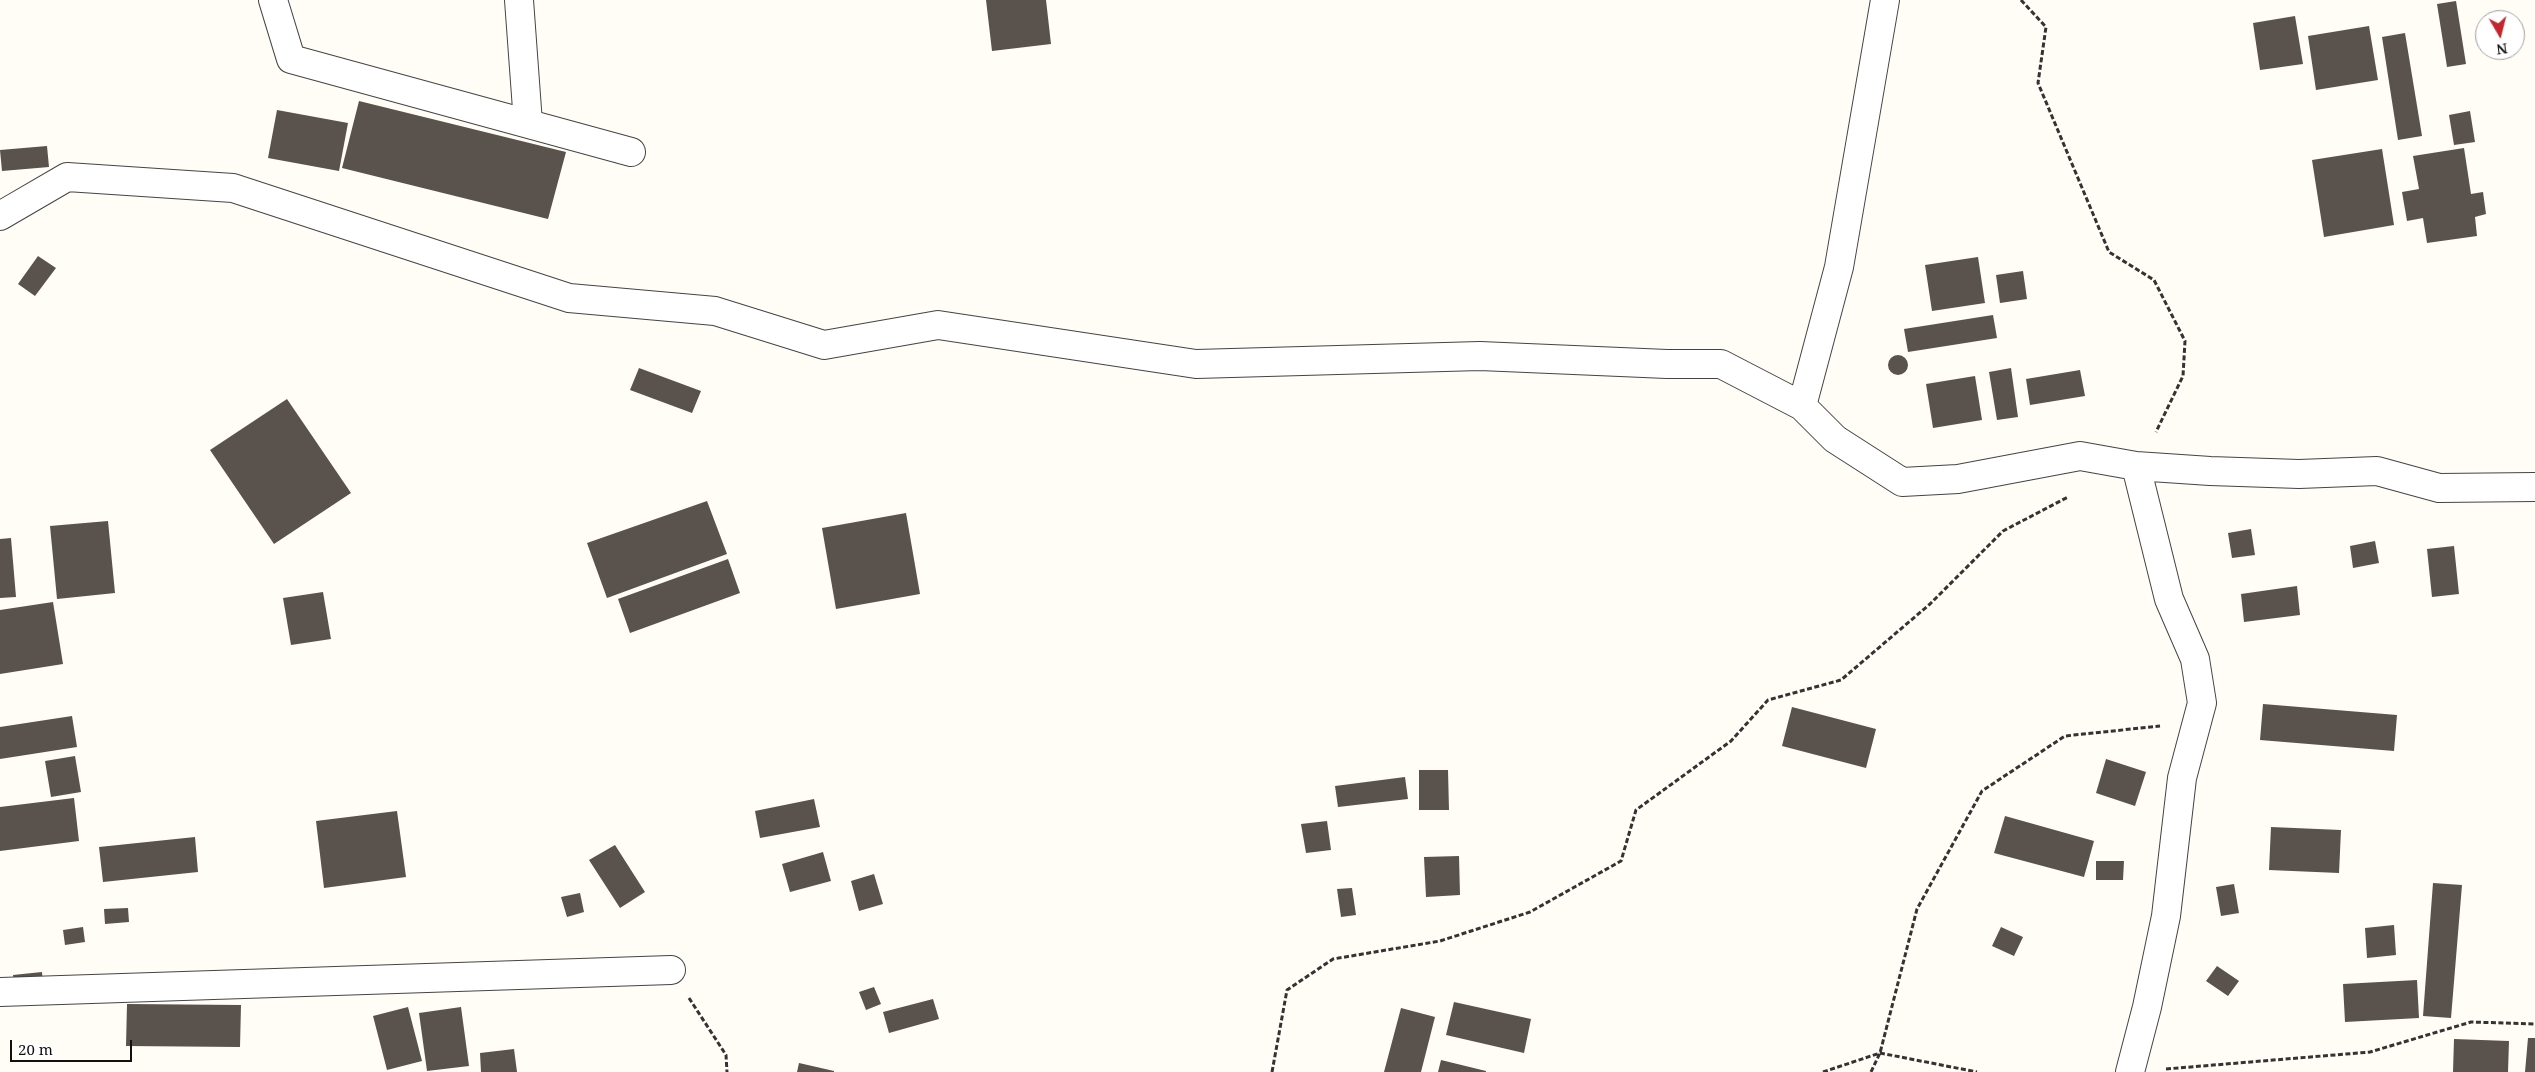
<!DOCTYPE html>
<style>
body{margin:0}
#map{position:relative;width:2535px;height:1072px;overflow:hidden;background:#fffdf5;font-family:"Noto Serif",serif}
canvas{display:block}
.north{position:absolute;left:2475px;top:10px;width:50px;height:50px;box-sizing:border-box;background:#fff;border:1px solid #a0a0a0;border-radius:50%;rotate:172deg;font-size:14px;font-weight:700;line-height:20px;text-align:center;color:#111}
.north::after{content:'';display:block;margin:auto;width:18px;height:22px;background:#c4262e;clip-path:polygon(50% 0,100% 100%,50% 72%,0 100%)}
.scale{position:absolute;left:10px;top:1040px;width:122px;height:22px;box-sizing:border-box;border:2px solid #111;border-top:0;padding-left:6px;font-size:15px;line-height:18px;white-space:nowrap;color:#111;-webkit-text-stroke:4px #fff;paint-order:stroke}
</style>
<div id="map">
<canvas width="2535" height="1072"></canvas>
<div class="north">N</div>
<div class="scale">20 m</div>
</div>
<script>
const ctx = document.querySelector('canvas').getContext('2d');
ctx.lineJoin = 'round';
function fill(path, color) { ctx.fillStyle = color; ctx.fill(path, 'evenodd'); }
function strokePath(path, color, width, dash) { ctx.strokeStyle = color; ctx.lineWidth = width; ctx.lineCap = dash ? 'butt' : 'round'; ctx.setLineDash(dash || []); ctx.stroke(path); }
const building = new Path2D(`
 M986 0H1046L1051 44 992 51Z
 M2456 1 2466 64 2447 67 2437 4Z
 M2295 16 2303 64 2260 70 2253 23Z
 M2369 26 2378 80 2316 90 2308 36Z
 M2405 33 2422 136 2398 140 2382 37Z
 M359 101 566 152 548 219 342 168Z
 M277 110 348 123 339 171 268 158Z
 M2470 111 2475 142 2454 145 2449 115Z
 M47 146 49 167 2 171 0 150Z
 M2464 148 2471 194 2483 192 2486 214 2475 217 2477 236 2427 243 2423 218 2407 221 2402 192 2419 189 2413 156Z
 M2382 149 2394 225 2324 237 2312 160Z
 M38 256 56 268 35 296 18 284Z
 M1978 257 1985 303 1932 311 1925 265Z
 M2023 271 2027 299 2000 303 1996 275Z
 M1993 315 1997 338 1908 352 1904 329Z
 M1888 365a10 10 0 1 1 20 0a10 10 0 1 1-20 0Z
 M639 368 701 391 692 413 630 390Z
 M2011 368 2018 417 1997 420 1989 372Z
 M2080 370 2085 396 2030 405 2026 379Z
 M1975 376 1982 420 1933 428 1926 384Z
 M287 399 351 493 274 544 210 450Z
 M707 501 727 554 607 598 587 543Z
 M906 513 920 594 836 609 822 528Z
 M108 521 115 593 57 599 50 526Z
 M2251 529 2255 555 2232 558 2228 533Z
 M11 538 16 597 0 598V539Z
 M2375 541 2379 563 2353 568 2350 546Z
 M2454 546 2459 594 2432 597 2427 549Z
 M728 559 740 593 630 633 618 599Z
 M2297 586 2300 615 2244 622 2241 594Z
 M323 592 331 639 291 645 283 598Z
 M53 602 63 664 0 674V610Z
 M2263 704 2397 715 2394 751 2260 740Z
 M1792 707 1876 729 1866 768 1782 746Z
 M72 716 77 747 0 759V727Z
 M75 756 81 792 51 797 45 761Z
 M2106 759 2146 772 2135 806 2096 793Z
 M1419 770H1448L1449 810H1419Z
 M1405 777 1408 799 1338 807 1335 786Z
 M74 798 79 841 0 851V807Z
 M814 799 820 827 760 838 755 811Z
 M397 811 406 877 324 888 316 821Z
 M2005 816 2094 841 2084 877 1994 853Z
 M1327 821 1331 850 1306 853 1301 824Z
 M2271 827 2341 830 2339 873 2269 870Z
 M195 837 198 872 103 882 99 847Z
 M615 845 645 892 620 908 589 860Z
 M823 852 831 881 790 892 782 864Z
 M1459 856 1460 895 1426 897 1424 857Z
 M2096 861H2124L2123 880H2096Z
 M874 874 883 904 859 911 851 881Z
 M2433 883 2462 885 2451 1018 2423 1016Z
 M2234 884 2239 913 2221 916 2216 887Z
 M1352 888 1356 915 1341 917 1337 889Z
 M580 893 584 912 567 917 561 897Z
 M128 908 129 922 105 924 104 909Z
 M2394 925 2396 955 2367 958 2365 928Z
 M83 927 85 942 65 945 63 930Z
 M2001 927 2023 937 2014 956 1992 946Z
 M2217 966 2239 981 2228 996 2206 981Z
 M42 972 43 985 15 988 13 975Z
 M2417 980 2419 1018 2345 1022 2343 984Z
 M874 987 881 1004 866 1010 859 992Z
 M933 999 939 1019 889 1033 883 1012Z
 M1454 1002 1531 1019 1524 1053 1446 1035Z
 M127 1004 241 1005 240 1047 126 1046Z
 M408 1007 422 1061 387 1070 373 1016Z
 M461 1007 469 1066 427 1071 419 1013Z
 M1401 1008 1435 1017 1421 1072H1384Z
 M2528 1038H2535V1072H2525Z
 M2454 1039 2509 1041 2508 1072H2453Z
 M514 1049 517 1072H481L480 1053Z
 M1441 1060 1486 1071V1072H1438Z
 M799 1063 834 1071V1072H797Z`);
const path = new Path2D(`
 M2021 0 2046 27 2038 83 2109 252 2154 280 2185 341 2183 376 2156 432
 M689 998 726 1055 727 1072
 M2166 1069 2370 1052 2471 1022 2535 1024
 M1272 1072 1287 990 1333 959 1440 941 1530 912 1621 861 1636 810 1731 741 1768 700 1841 680 1930 604 2003 531 2068 497
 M1823 1072 1880 1053 1977 1072
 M1871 1072 1880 1053 1917 909 1982 791 2065 736 2160 726`);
const minor = new Path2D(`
 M273 0 291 59 631 152
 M519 0 528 123
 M0 216 67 177 233 188 569 298 715 311 824 345 938 325 1196 364 1480 356 1667 364H1721L1802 406 1835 439 1902 482 1958 479 2080 456 2136 466 2210 471 2299 474 2377 471 2439 488 2535 487
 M1802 406 1839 267 1885 0
 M0 992 671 970
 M2130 1072 2147 1007 2166 916 2182 778 2202 703 2195 659 2169 599 2136 466`);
fill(building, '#5a524d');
strokePath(minor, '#444', 30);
strokePath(path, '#333', 3, [5, 2.5]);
strokePath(minor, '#fff', 28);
</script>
